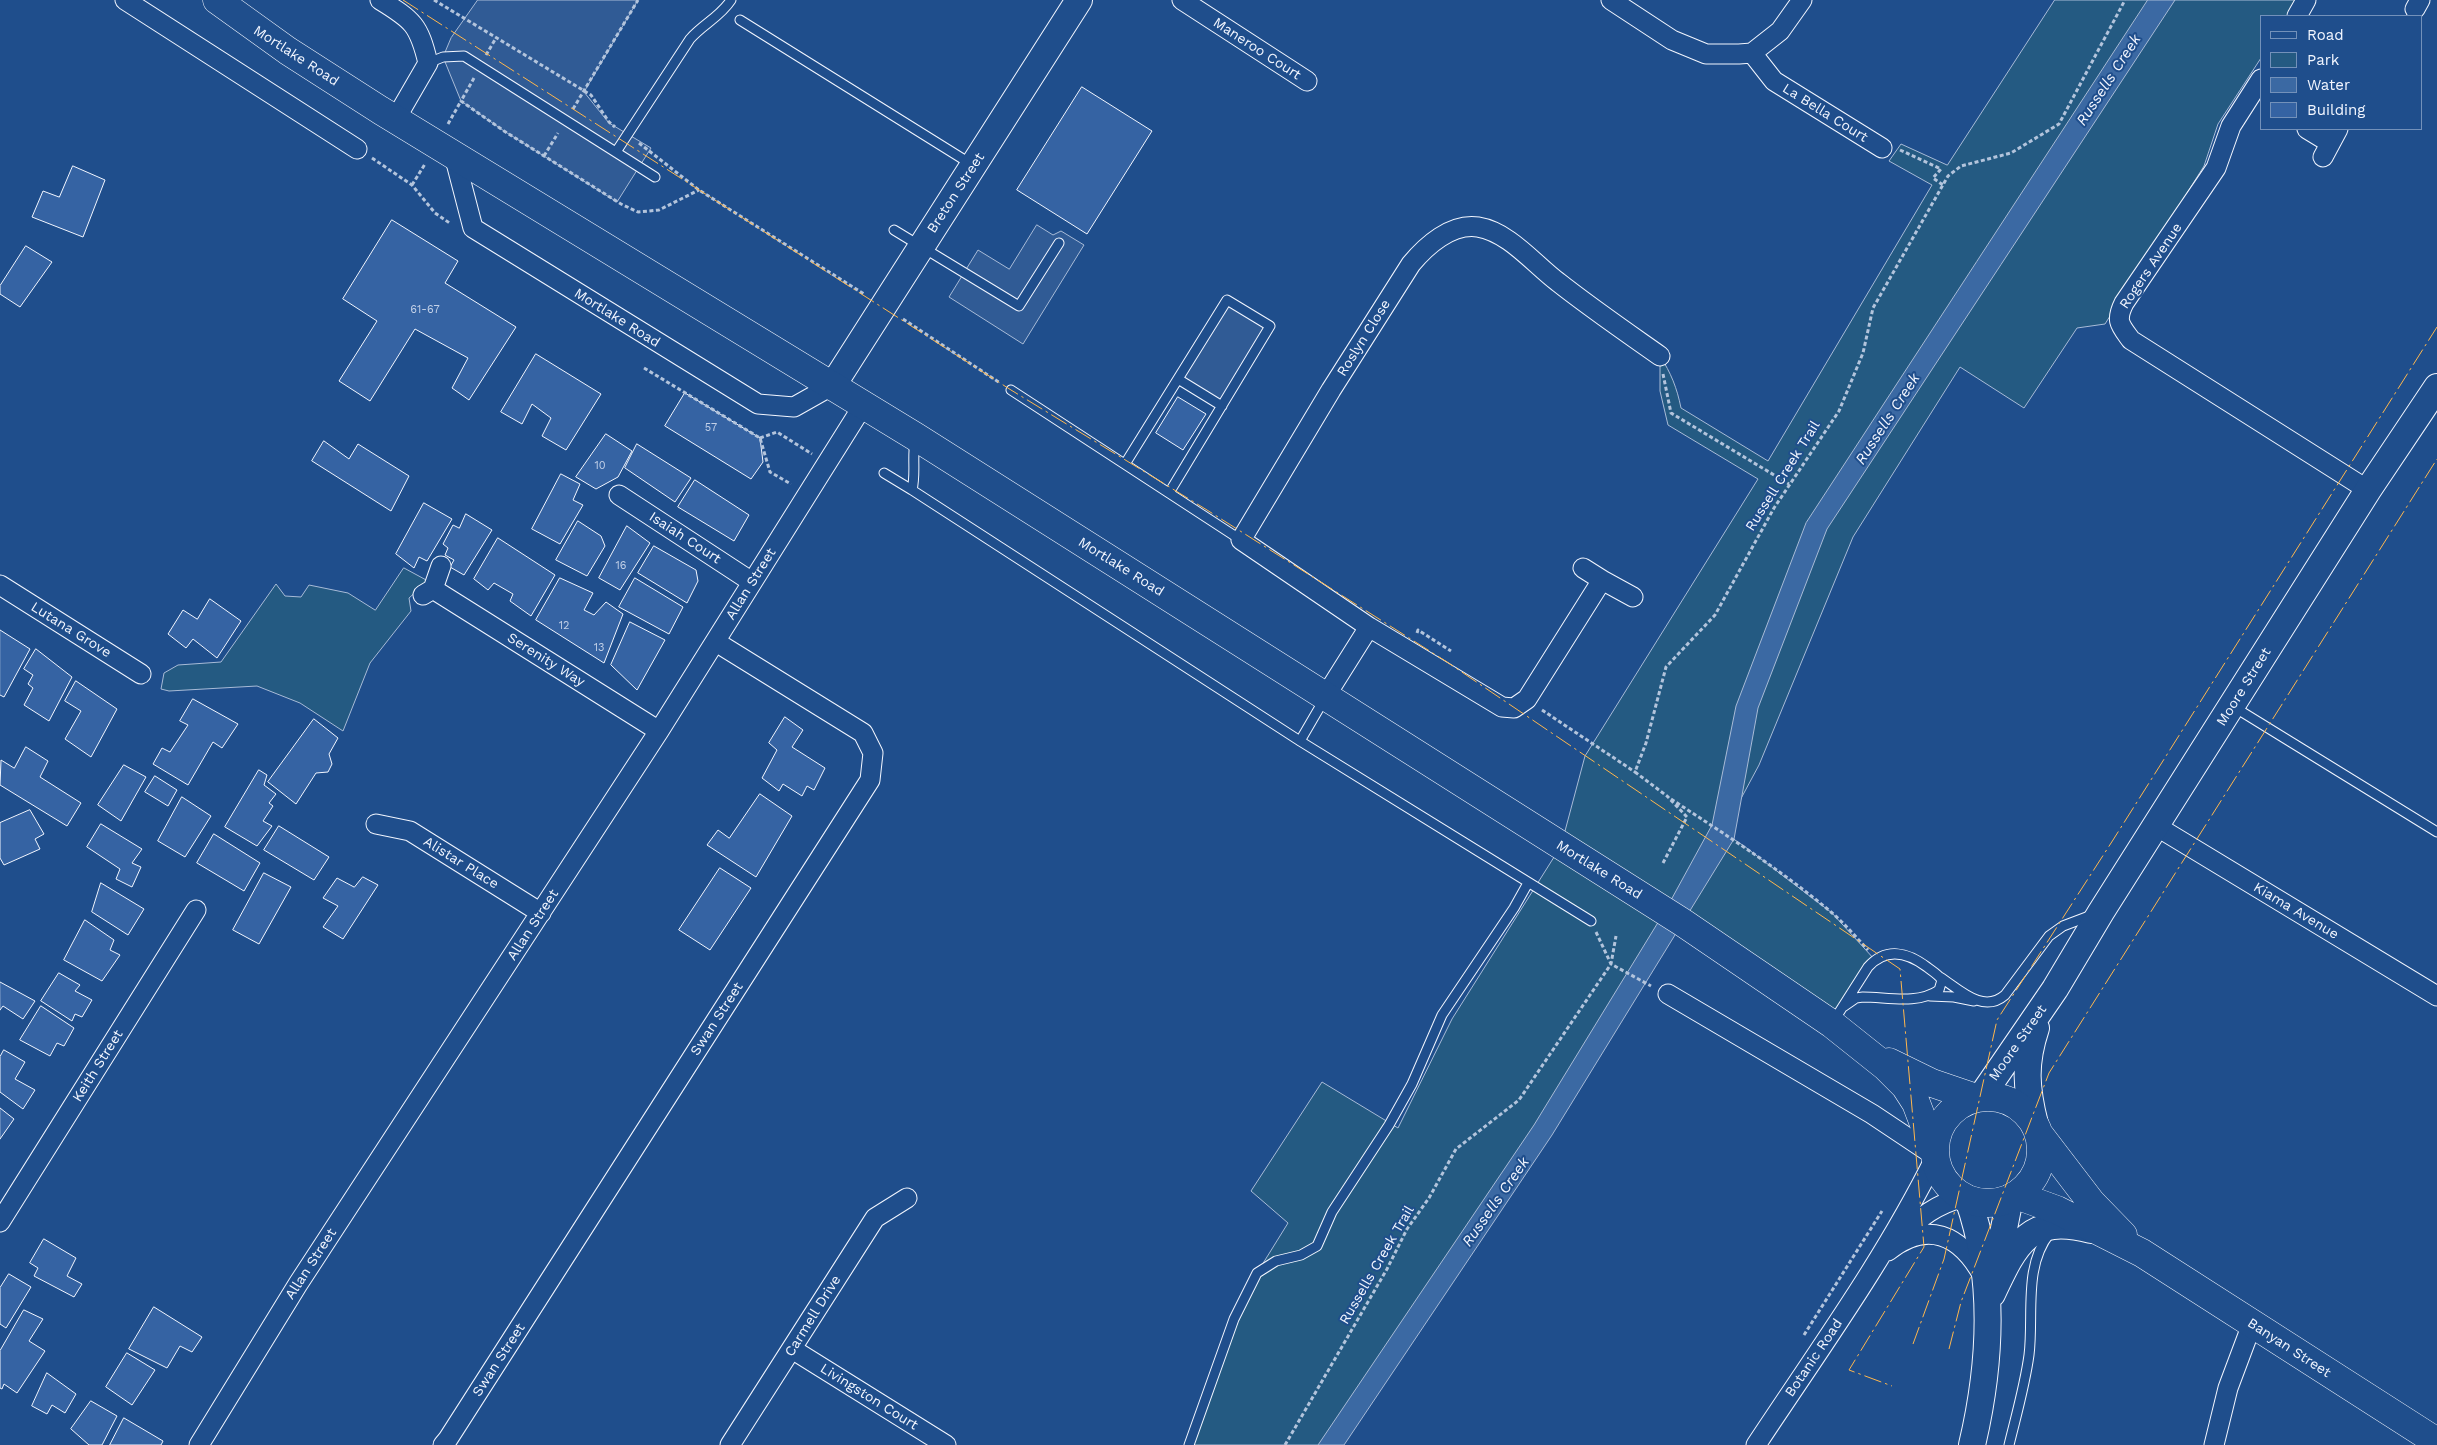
<!DOCTYPE html>
<style>
body{margin:0}
#map{position:relative;width:2437px;height:1445px;overflow:hidden;background:#1f4e8c;font-family:"Work Sans",sans-serif}
canvas{display:block}
.legend{position:absolute;left:2260px;top:15px;width:162px;height:115px;box-sizing:border-box;background:#1f4e8c;border:1px solid #7391ba;margin:0;padding:6px 9px;list-style:none;font-size:15px;color:#f2f6ff}
.legend li{display:flex;align-items:center;gap:10px;height:25px}
.legend b{width:25px;border:1px solid #7391ba}
</style>
<div id="map">
<canvas width="2437" height="1445"></canvas>
<ul class="legend">
<li><b style="height:6px;background:#1f4e8c"></b>Road</li>
<li><b style="height:14px;background:#245a82"></b>Park</li>
<li><b style="height:14px;background:#3b69a3"></b>Water</li>
<li><b style="height:14px;background:#3563a3"></b>Building</li>
</ul>
</div>
<script>
const ctx = document.querySelector('canvas').getContext('2d');
ctx.lineJoin = 'round';
function fill(path, color) { ctx.fillStyle = color; ctx.fill(path, 'evenodd'); }
function strokePath(path, color, width, dash) { ctx.strokeStyle = color; ctx.lineWidth = width; ctx.lineCap = dash ? 'butt' : 'round'; ctx.setLineDash(dash || []); ctx.stroke(path); }
function drawText(font, color, halo, rows, align = 'center') {
  ctx.font = font + ' "Work Sans",sans-serif'; ctx.lineWidth = 4; ctx.setLineDash([]); ctx.textBaseline = 'middle'; ctx.strokeStyle = halo; ctx.fillStyle = color; for (const [text, x, y, turn = 0] of rows) {
    ctx.save(); ctx.translate(x, y); ctx.rotate((+turn || 0) * Math.PI / 180); ctx.textAlign = isNaN(turn) ? turn : align; if (halo) ctx.strokeText(text, 0, 0); ctx.fillText(text, 0, 0); ctx.restore();
  }
}
const green = new Path2D(`
 M2055 0H2298L2287 16H2261V58L2218 124 2204 166 2105 324 2077 328 2024 408 1960 367 1853 537 1759 765 1723 832 1744 846 1832 913 1875 960 1832 1024 1674 917 1335 1445H1187L1234 1319 1257 1273 1288 1223 1251 1191 1322 1082 1398 1128 1452 1019 1561 846 1585 756 1758 479 1668 425 1660 391V356C1671 373 1677 388 1681 408L1768 461 1932 185 1889 161 1901 144 1947 165Z
 M404 568 428 581 409 598 411 611 370 663 343 731 300 703 257 686 169 691 161 689 164 673 178 665 221 662 276 584 285 596 301 597 309 585 348 593 375 610Z`);
const parking = new Path2D(`
 M478 0H638L584 92 609 123 651 148 617 202 504 131 461 101 443 57 451 38Z
 M1037 225 1053 235 1061 231 1084 245 1023 344 949 297 978 250 1009 269Z
 M1227 300 1270 326 1222 406 1178 379Z`);
const water = new Path2D(`
 M2148 0H2175L1827 529 1758 708 1734 839 1552 1135 1344 1445H1318L1534 1125 1665 911 1712 825 1736 706 1806 523Z`);
const building = new Path2D(`
 M1082 87 1152 131 1087 234 1017 190Z
 M73 166 105 180 83 237 32 217 43 191 59 197Z
 M392 220 458 261 445 283 516 327 469 400 452 388 468 358 415 329 370 401 339 381 377 321 343 299Z
 M26 246 52 262 20 307 0 294V286Z
 M536 354 601 394 566 450 542 436 551 418 532 404 522 424 501 412Z
 M685 393 760 438 763 462 751 479 665 426Z
 M1178 397 1206 414 1183 450 1156 433Z
 M606 434 632 451 618 477 596 489 576 477Z
 M324 441 349 459 358 444 409 476 391 511 312 461Z
 M637 444 691 478 675 502 625 468Z
 M561 474 580 484 573 500 583 505 560 544 532 529Z
 M695 480 749 515 734 541 678 507Z
 M424 503 452 519 427 561 419 557 414 568 396 554Z
 M466 514 492 530 464 575 450 567 454 560 445 555 448 548 443 544 453 525 459 528Z
 M578 521 601 536 605 546 587 576 556 560Z
 M627 526 650 543 620 590 599 578Z
 M498 538 555 575 531 616 510 601 513 594 494 583 488 590 474 579Z
 M654 546 696 570 698 581 687 603 638 573Z
 M560 578 593 593 584 610 594 615 606 602 623 614 604 663 536 620Z
 M635 578 683 607 669 634 619 607Z
 M210 599 241 621 217 658 193 639 186 648 168 634 183 610 197 619Z
 M630 622 665 640 637 690 611 665Z
 M0 630 30 649 4 697 0 695Z
 M36 649 72 677 49 721 24 705 33 688 28 684 33 675 24 669Z
 M76 681 117 709 91 757 65 739 81 711 65 701Z
 M193 699 238 724 222 748 213 742 188 785 153 764 162 748 170 752 188 725 180 721Z
 M785 717 803 730 792 747 825 768 814 790 807 786 802 796 783 784 779 791 762 778 777 750 769 743Z
 M314 719 338 738 329 754 332 764 328 772 316 773 296 804 268 782Z
 M26 747 48 761 40 777 81 803 67 826 0 785 1 760 14 768Z
 M124 765 146 777 121 821 98 805Z
 M259 770 267 775 264 785 276 794 269 803 273 806 263 821 272 826 257 846 225 827Z
 M155 776 177 790 168 806 145 792Z
 M760 794 792 816 756 877 707 845 718 830 729 838Z
 M182 797 211 816 185 857 158 841Z
 M30 810 44 834 35 839 40 849 4 865 0 858V823Z
 M101 824 142 849 132 863 141 867 132 887 116 879 120 869 87 847Z
 M279 826 329 857 314 880 264 850Z
 M214 834 260 863 244 891 197 863Z
 M720 868 751 888 710 950 679 930Z
 M264 873 291 887 259 944 233 930Z
 M363 877 378 885 343 939 323 927 338 906 323 898 337 878 354 887Z
 M101 883 144 909 128 935 92 912Z
 M85 920 114 940 110 950 120 955 102 981 64 960Z
 M59 973 80 985 75 991 92 1000 82 1017 75 1014 72 1021 41 1001Z
 M0 982 35 1001 23 1019 3 1006 0 1010Z
 M41 1006 74 1028 64 1046 57 1043 50 1056 20 1040Z
 M4 1050 25 1062 15 1079 35 1090 23 1109 0 1092V1057Z
 M0 1108 14 1119 0 1139Z
 M44 1239 76 1258 67 1276 82 1284 74 1297 34 1276 38 1268 30 1263Z
 M9 1274 31 1287 6 1328 0 1324V1288Z
 M154 1307 202 1337 192 1352 180 1346 167 1368 129 1349Z
 M24 1310 43 1319 29 1341 45 1351 17 1393 4 1384 2 1389 0 1388V1351Z
 M127 1353 155 1370 132 1405 106 1387Z
 M47 1373 76 1394 65 1413 52 1405 47 1414 32 1406Z
 M91 1401 117 1416 102 1445H89L71 1429Z
 M124 1418 163 1441 161 1445H110Z`);
const path = new Path2D(`
 M434 0 591 95 609 122 615 127
 M486 55 496 38
 M474 78 461 101 504 131 621 204 638 212 659 210 699 190
 M573 109 638 0
 M448 124 461 101
 M639 143 699 190 864 294
 M1900 150 1941 169 1933 178 1943 185
 M544 156 558 133
 M372 158 412 185 435 213 451 224
 M412 185 425 164
 M903 319 1000 383
 M644 368 760 438 770 472 791 484
 M1663 374 1671 413 1789 484
 M760 438 777 432 812 454
 M1417 633 1418 630 1451 651
 M1542 710 1635 772
 M1671 799C1726 835 1781 870 1831 912 1844 923 1856 937 1868 950
 M1663 863 1687 817 1667 796 1635 772 1646 743 1666 667 1715 615 1774 508 1839 411 1863 353 1873 308 1948 176 1961 166 2011 153 2059 124 2125 0
 M1596 932 1611 964 1651 986
 M1804 1335 1882 1211
 M1285 1445 1387 1269 1407 1229 1429 1198 1456 1149 1519 1100 1611 964 1616 936`);
const lane = new Path2D(`
 M740 20 971 164
 M428 63 443 57 464 56 655 177
 M616 152 690 39C703 24 720 17 731 0
 M894 230 1019 306 1059 243
 M1178 379 1222 406
 M1011 390 1241 540
 M915 441C912 457 916 474 912 490L1300 741 1591 921
 M1125 464 1227 300 1270 326 1169 493
 M884 473 912 490
 M2234 707 2437 832
 M1300 741 1325 698
 M1940 977C1960 990 1983 1014 2005 995L2049 936 2063 926 2092 915
 M1930 996 1954 997 1974 1001
 M1833 1022 1868 967C1886 947 1907 952 1927 967 1932 971 1938 974 1942 980L1939 990C1917 1005 1887 997 1863 997L1856 998 1843 1007
 M1189 1445 1234 1319 1257 1273 1276 1261 1301 1255 1317 1246 1332 1212 1389 1125 1412 1084 1442 1015 1514 908 1528 883
 M2009 1445C2016 1416 2025 1385 2029 1355 2034 1315 2023 1266 2050 1233`);
const street = new Path2D(`
 M125 0 357 149
 M380 0C413 20 419 25 428 63L395 120
 M1182 0 1307 81
 M1611 0 1672 40 1706 54H1739L1752 53 1780 31 1802 0
 M2415 9 2420 0
 M2297 16 2306 0
 M1752 53 1774 81 1882 148
 M2261 79 2231 126 2216 168 2124 303C2115 321 2120 325 2131 340L2368 490
 M2307 129 2330 143
 M454 155 473 228 758 404 794 407 833 385
 M2323 157 2338 129
 M619 495 752 582
 M1583 568 1602 580
 M0 585 141 674
 M433 589 659 731
 M423 595 433 589 441 566
 M1633 597 1602 580 1527 699 1514 708 1502 707 1369 627 1241 540 1331 390 1411 264C1426 246 1451 223 1478 227 1509 232 1534 264 1558 282 1591 308 1626 332 1660 356
 M1325 697 1369 627
 M376 824 410 831 541 913
 M2156 826 2437 996
 M1668 994 1872 1114 1935 1156
 M0 1222 196 910
 M1901 1237C1919 1217 1937 1204 1964 1197
 M1888 1251C1927 1220 1960 1234 1983 1276
 M792 1349 946 1445
 M199 1445 298 1284 659 731 864 404
 M443 1445 448 1439 870 780 873 753 863 733 716 642
 M730 1445 875 1218 907 1198
 M1756 1445C1818 1351 1885 1259 1935 1158
 M2214 1445 2228 1388 2252 1324`);
const secondary = new Path2D(`
 M833 385 1079 0
 M1981 1097 2055 989 2101 912 2368 490 2437 387
 M2035 1124C2026 1088 2024 1064 2036 1028
 M1968 1199C1996 1278 1991 1364 1972 1445
 M1995 1274 2010 1198
 M1992 1294C2016 1243 2029 1214 2091 1230`);
const primary = new Path2D(`
 M217 0 288 51 380 110 916 437 1682 922 1832 1024 1886 1067 1905 1086 1916 1103 1935 1153
 M1889 1062 1932 1083 1976 1098
 M1935 1150a53 53 0 1 1 106 0a53 53 0 1 1-106 0Z
 M2039 1134 2091 1202 2123 1235
 M2016 1195 2057 1210 2142 1253 2437 1442`);
const power = new Path2D(`
 M403 0 1011 390 1207 510 1447 662 1900 969 1924 1247 1849 1370 1892 1386
 M1913 1344 1944 1259 1997 1020 2113 840 2437 327
 M1949 1349 1961 1302 2049 1073 2437 459`);
const numberNames = [
 ["61-67",425,310],
 ["57",711,428],
 ["10",600,466],
 ["16",621,566],
 ["12",564,626],
 ["13",599,648]
];
const streetNames = [
 ["Maneroo Court",1257,49,33],
 ["Mortlake Road",296,56,33],
 ["La Bella Court",1825,113,32],
 ["Breton Street",956,193,-57],
 ["Rogers Avenue",2151,266,-56],
 ["Mortlake Road",617,318,32],
 ["Roslyn Close",1364,338,-58],
 ["Russell Creek Trail",1783,476,-58],
 ["Isaiah Court",685,538,33],
 ["Mortlake Road",1121,567,32],
 ["Allan Street",751,584,-58],
 ["Lutana Grove",71,630,32],
 ["Serenity Way",546,660,32],
 ["Moore Street",2244,687,-58],
 ["Alistar Place",461,863,32],
 ["Mortlake Road",1599,870,32],
 ["Kiama Avenue",2296,911,31],
 ["Allan Street",533,925,-57],
 ["Swan Street",717,1019,-57],
 ["Moore Street",2018,1043,-55],
 ["Keith Street",98,1066,-58],
 ["Allan Street",311,1264,-57],
 ["Russells Creek Trail",1377,1265,-60],
 ["Carmell Drive",813,1316,-58],
 ["Banyan Street",2289,1348,33],
 ["Botanic Road",1814,1358,-56],
 ["Swan Street",499,1360,-57],
 ["Livingston Court",869,1397,32]
];
const waterNames = [
 ["Russells Creek",2109,80,-57],
 ["Russells Creek",1888,419,-57],
 ["Russells Creek",1496,1202,-55]
];
fill(green, '#245a82');
strokePath(green, '#a8bbd7', 1);
fill(parking, '#305b95');
strokePath(parking, '#a8bbd7', 1);
fill(water, '#3b69a3');
strokePath(water, '#a8bbd7', 1);
fill(building, '#3563a3');
strokePath(building, '#f2f6ff', 1);
strokePath(lane, '#f2f6ff', 11);
strokePath(street, '#f2f6ff', 21);
strokePath(secondary, '#f2f6ff', 28);
strokePath(primary, '#f2f6ff', 29);
strokePath(path, '#b3c4dc', 3, [4, 2.5]);
strokePath(lane, '#1f4e8c', 9);
strokePath(street, '#1f4e8c', 19);
strokePath(secondary, '#1f4e8c', 26);
strokePath(primary, '#1f4e8c', 28);
strokePath(power, '#ffb74d', 1, [18, 4, 2.5, 4]);
drawText('11px', '#c3d1e8', null, numberNames);
drawText('14px', '#f2f6ff', '#1f4e8c', streetNames);
drawText('italic 15px', '#f2f6ff', '#1f4e8c', waterNames);
</script>
